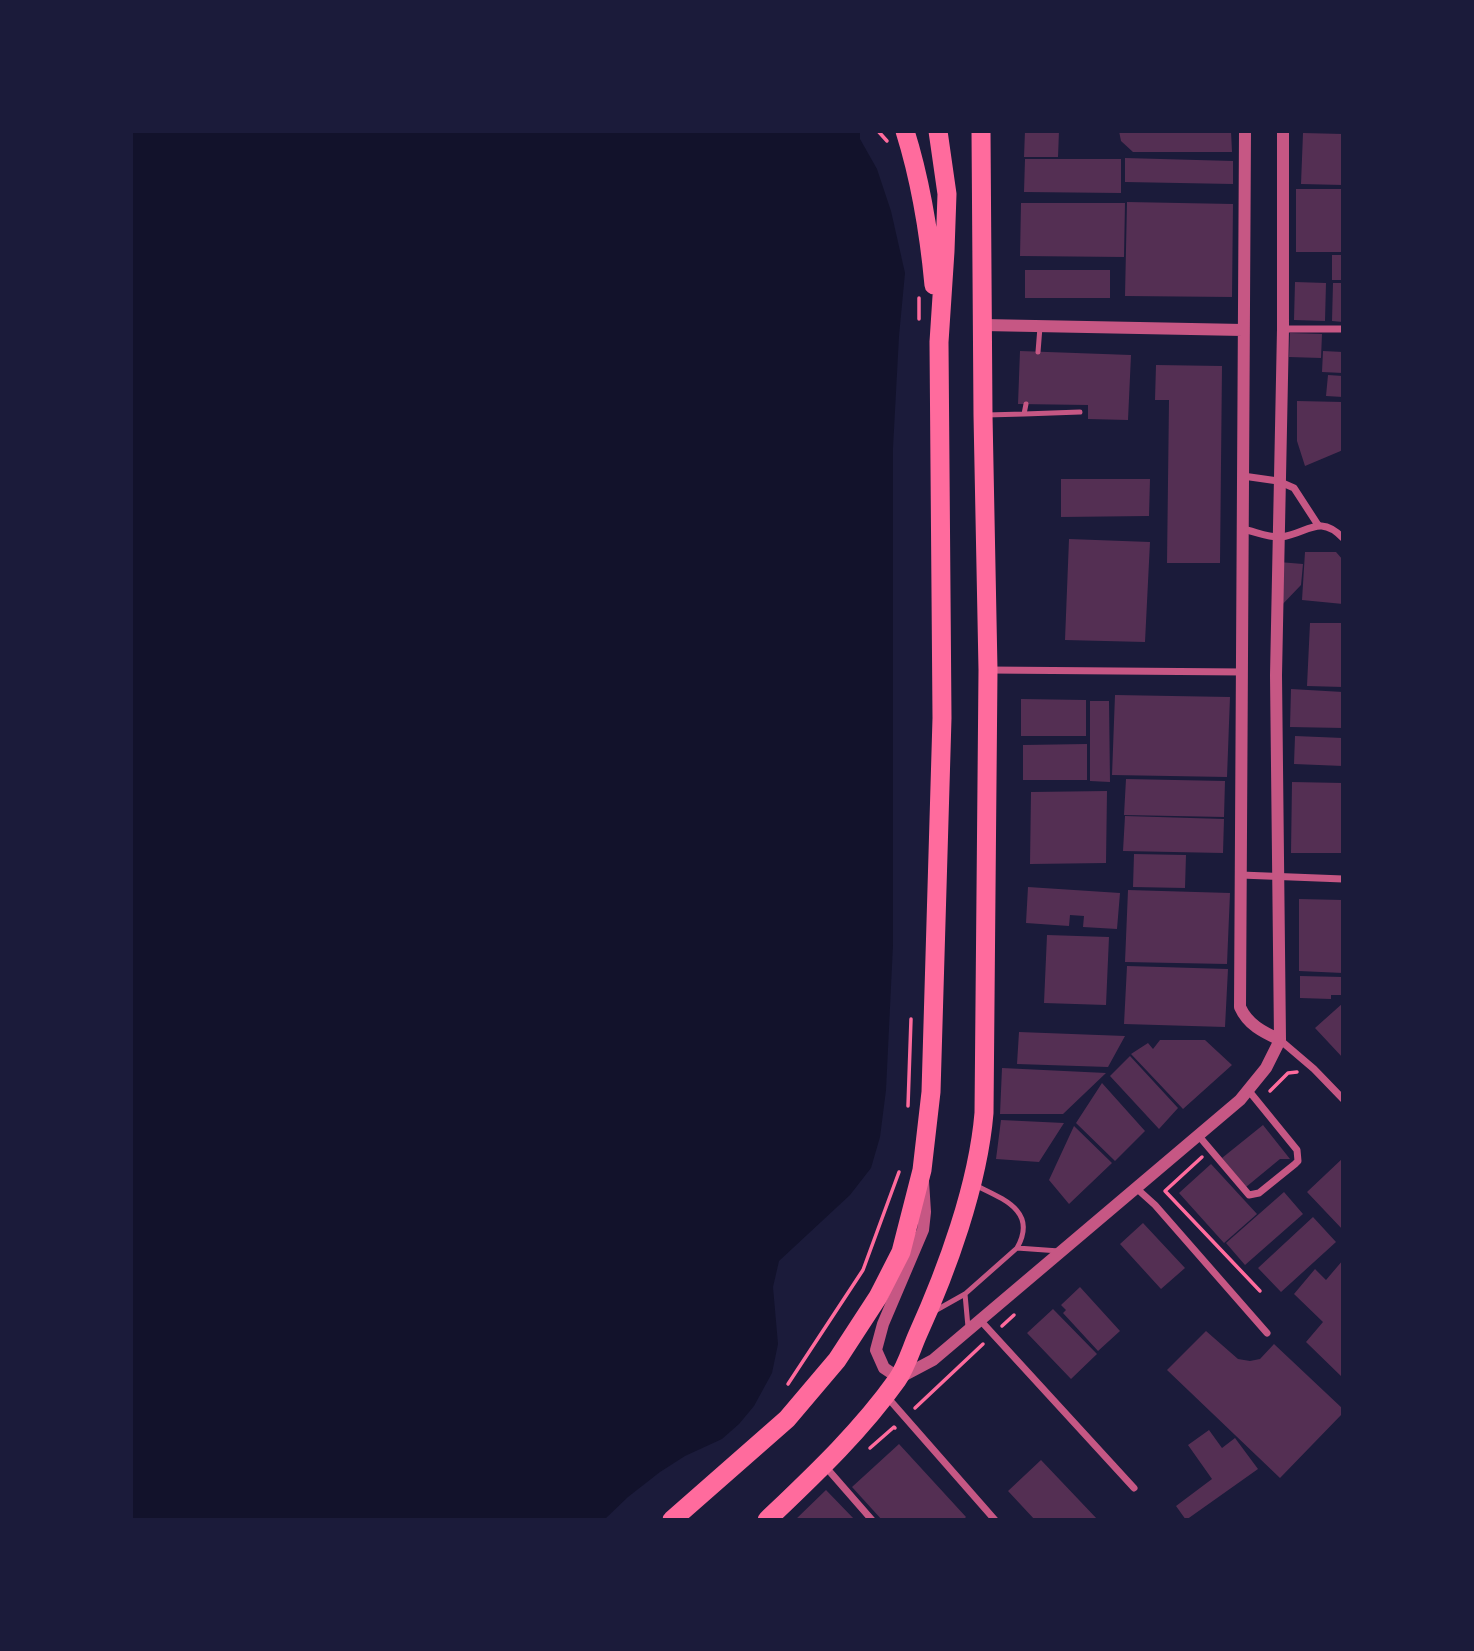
<!DOCTYPE html>
<style>
body{margin:0}
#map{position:relative;width:1474px;height:1651px;overflow:hidden;background:#1b1b3a;font-family:Cabin,sans-serif}
canvas{display:block}
.frame{position:absolute;inset:0;border:133px solid #1b1b3a;pointer-events:none}
</style>
<div id="map">
<canvas width="1474" height="1651"></canvas>
<div class="frame"></div>
</div>
<script>
const ctx = document.querySelector('canvas').getContext('2d');
ctx.lineJoin = 'round';
function fill(path, color) { ctx.fillStyle = color; ctx.fill(path, 'evenodd'); }
function strokePath(path, color, width, dash) { ctx.strokeStyle = color; ctx.lineWidth = width; ctx.lineCap = dash ? 'butt' : 'round'; ctx.setLineDash(dash || []); ctx.stroke(path); }
const water = new Path2D(`
 M131 131H860V139L877 169 891 211 905 273 899 336 893 448V945L886 1090 880 1137 871 1168 850 1195 779 1261 773 1287 778 1344 772 1373 754 1406 739 1424 722 1439 685 1456 660 1472 628 1497 604 1520H131Z`);
const building = new Path2D(`
 M1025 131H1059L1058 157H1024Z
 M1119 131H1231L1232 152H1133L1121 141Z
 M1303 133 1343 134V185L1301 184Z
 M1125 158 1233 161V184L1125 182Z
 M1025 159H1121V193L1024 192Z
 M1296 189H1343V252H1296Z
 M1127 202 1233 204 1232 297 1125 296Z
 M1021 203H1125L1124 257 1020 256Z
 M1332 255H1343V280H1332Z
 M1025 270H1110V298H1025Z
 M1295 282 1326 283 1325 321 1294 320Z
 M1333 283H1343V322L1332 321Z
 M1290 333 1322 334 1321 358 1289 357Z
 M1020 351 1131 355 1128 420 1088 419V405L1018 404Z
 M1323 351 1343 352V373L1322 372Z
 M1156 365 1222 366 1220 563H1167L1169 400H1155Z
 M1328 375 1343 376V397L1326 396Z
 M1297 401 1343 402V450L1305 466 1297 441Z
 M1061 479H1150L1149 516 1061 517Z
 M1069 539 1150 542 1145 642 1065 640Z
 M1305 552H1336L1343 560V604L1302 600Z
 M1279 562 1303 564 1301 585 1279 608Z
 M1310 623H1343V687L1307 686Z
 M1291 689 1343 692V728L1290 727Z
 M1115 695 1230 697 1227 777 1112 775Z
 M1021 699 1086 700V736H1021Z
 M1090 701H1109L1110 782 1090 781Z
 M1295 736 1343 738V766L1294 764Z
 M1087 744V780H1023V745Z
 M1126 779 1225 781 1224 817 1124 815Z
 M1292 782 1343 783V853H1291Z
 M1107 791 1106 863 1030 864 1031 792Z
 M1125 816 1224 819 1223 853 1123 851Z
 M1134 854 1186 855 1185 888 1133 887Z
 M1028 887 1120 893 1117 929 1083 927 1084 916 1070 915 1069 926 1026 923Z
 M1128 890 1230 893 1227 964 1125 962Z
 M1299 899 1343 900V973L1299 971Z
 M1047 935 1109 937 1106 1005 1044 1003Z
 M1127 966 1228 969 1225 1027 1124 1024Z
 M1300 976 1343 977V995H1331V999L1300 998Z
 M1343 1003V1058L1315 1028Z
 M1019 1032 1125 1036 1108 1067 1017 1064Z
 M1160 1040H1205L1232 1065 1183 1109 1131 1054 1148 1043 1153 1049Z
 M1130 1056 1178 1108 1159 1129 1110 1076Z
 M1002 1068 1106 1073 1063 1114H1000Z
 M1102 1083 1145 1131 1115 1161 1076 1123Z
 M1001 1120 1064 1123 1039 1162 996 1159Z
 M1263 1125 1290 1159H1280L1246 1187 1222 1158Z
 M1074 1126 1112 1163 1069 1204 1049 1180Z
 M1343 1158V1230L1307 1192Z
 M1211 1164 1257 1214 1224 1243 1179 1193Z
 M1284 1192 1303 1214 1245 1265 1226 1243Z
 M1313 1217 1336 1242 1281 1292 1258 1268Z
 M1143 1223 1185 1268 1161 1289 1120 1244Z
 M1343 1260V1378L1306 1342 1323 1322 1294 1294 1315 1269 1326 1280Z
 M1080 1287 1120 1331 1098 1351 1063 1313 1066 1310 1061 1305Z
 M1053 1309 1097 1354 1071 1379 1027 1333Z
 M1206 1331 1238 1359 1250 1361 1260 1359 1274 1344 1343 1409V1413L1280 1478 1167 1370Z
 M1209 1430 1222 1448 1235 1438 1258 1469 1186 1520 1176 1506 1212 1479 1188 1445Z
 M899 1444 966 1517 963 1520H882L852 1487Z
 M1041 1460 1098 1520H1035L1008 1491Z
 M826 1490 855 1520H795Z`);
const path = new Path2D(`
 M878 131 887 141
 M919 298V319
 M1270 1091 1288 1073 1297 1072
 M908 1106 911 1019
 M1202 1157 1165 1191 1260 1291
 M1002 1326 1014 1315
 M788 1384 863 1270 899 1172
 M915 1408 983 1344
 M870 1448 894 1427 895 1428`);
const service = new Path2D(`
 M1038 352 1040 327
 M1024 414 1080 412
 M986 415 1024 414 1026 404
 M1017 1248 1059 1251
 M965 1294 968 1327
 M933 1312 965 1294 1017 1248C1038 1211 1003 1199 975 1185`);
const minor = new Path2D(`
 M1283 329H1343
 M1243 476 1278 481 1294 488 1318 525
 M1242 529C1254 531 1269 538 1281 537 1307 534 1319 513 1343 538
 M989 670 1243 672
 M1241 875 1343 879
 M1280 1040 1314 1069 1343 1099
 M1198 1135 1249 1195 1259 1193 1295 1164 1298 1161 1297 1150 1249 1091
 M1135 1187 1155 1205 1267 1333
 M980 1320 1134 1488
 M888 1398 995 1520
 M824 1465 872 1520`);
const tertiary = new Path2D(`
 M1245 131 1240 1007C1248 1025 1263 1032 1280 1040
 M983 325 1243 330
 M923 1181 925 1212 923 1230 883 1324 876 1350 884 1368 899 1378 933 1360 1240 1100 1266 1068 1280 1040 1276 675 1283 329V131`);
const trunk = new Path2D(`
 M905 131C921 182 929 232 934 285
 M672 1520 787 1419 837 1360 878 1297 901 1252 922 1170 931 1092 942 718 939 342 945 251 947 194 938 131
 M767 1520C813 1476 860 1432 897 1380 906 1367 911 1350 917 1336 947 1270 978 1185 984 1113L988 670 983 415 981 131`);
fill(water, '#12122b');
fill(building, '#542f53');
strokePath(path, '#ff6b9d', 3.5);
strokePath(service, '#c65784', 5);
strokePath(minor, '#c65784', 7);
strokePath(tertiary, '#c65784', 12);
strokePath(trunk, '#ff6b9d', 19);
</script>
